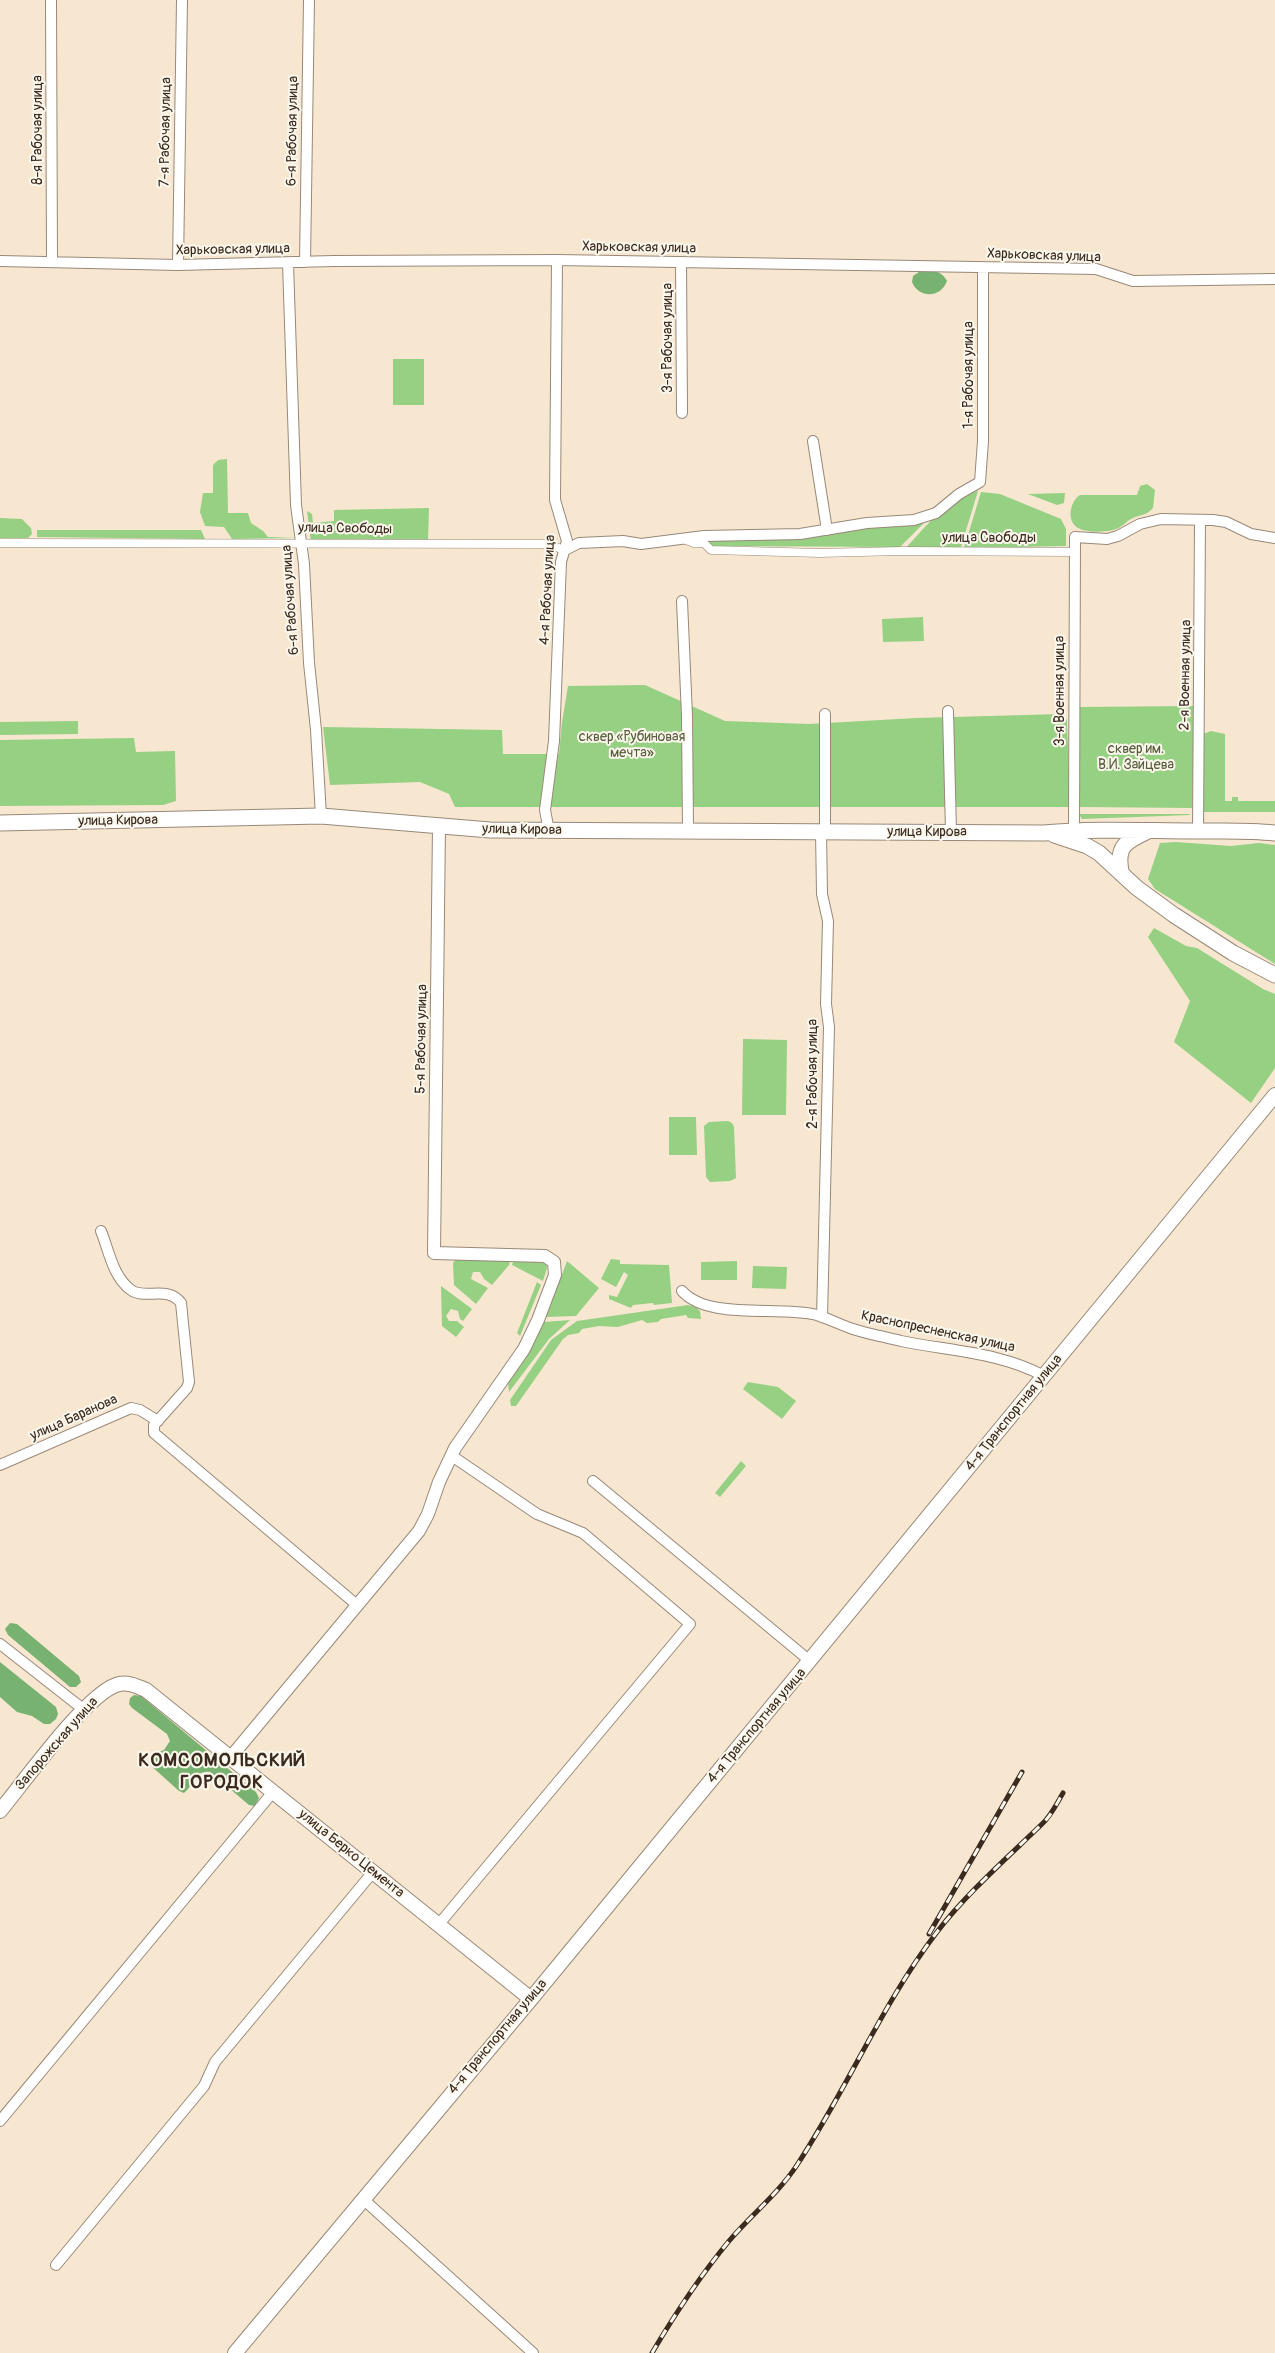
<!DOCTYPE html>
<meta charset="utf-8">
<style>
body{margin:0}
canvas{display:block;background:#f7e7d1}
</style>
<canvas width="1275" height="2353"></canvas>
<script>
const ctx = document.querySelector('canvas').getContext('2d');
ctx.lineJoin = 'round';
function fill(path, color) { ctx.fillStyle = color; ctx.fill(path, 'evenodd'); }
function strokePath(path, color, width, dash) { ctx.strokeStyle = color; ctx.lineWidth = width; ctx.lineCap = dash ? 'butt' : 'round'; ctx.setLineDash(dash || []); ctx.stroke(path); }
function drawText(font, color, halo, rows, align = 'center') {
  ctx.font = font + ' Pangolin,sans-serif'; ctx.lineWidth = 4; ctx.setLineDash([]); ctx.textBaseline = 'middle'; ctx.strokeStyle = halo; ctx.fillStyle = color; for (const [text, x, y, turn = 0] of rows) {
    ctx.save(); ctx.translate(x, y); ctx.rotate((+turn || 0) * Math.PI / 180); ctx.textAlign = isNaN(turn) ? turn : align; if (halo) ctx.strokeText(text, 0, 0); ctx.fillText(text, 0, 0); ctx.restore();
  }
}
const green = new Path2D(`
 M393 359H424V405H393Z
 M227 459 228 513H248L251 523 263 531 268 537 298 538 232 539 224 527 205 526 200 512 203 493H213V465L218 460Z
 M1147 484 1155 490 1153 508C1146 516 1141 514 1133 518 1126 521 1122 528 1113 530 1103 532 1087 533 1078 528 1066 521 1070 501 1080 495H1137L1140 486Z
 M978 491 961 547 906 548C924 528 951 495 978 491Z
 M981 492 1000 494 1061 519 1066 529V546L964 548Z
 M1065 493 1064 503 1057 505 1028 494Z
 M429 508 428 542H311L307 511 312 514 313 523 334 521V510Z
 M0 518 22 519 31 528 32 534 28 538H0Z
 M928 519 900 547 710 546 705 540Z
 M37 530H201L205 539 37 537Z
 M923 617 924 641 883 642 882 619Z
 M645 685 725 721 809 724 916 718 1062 714 1067 720 1070 807H455L449 794 420 782 330 785 323 727 502 730 503 754H559L562 722 568 686Z
 M1195 706 1192 808 1079 807 1077 707Z
 M78 721V734L0 735V722Z
 M1211 731 1225 734V801H1232V797H1238V801H1275V812H1202L1203 734Z
 M134 738 136 752 175 751 176 801 163 805 0 806V740Z
 M1079 814H1189L1190 815 1082 819Z
 M1176 842 1231 846 1259 843 1275 845V964L1155 889 1148 879 1160 843Z
 M1154 928 1186 946 1197 948 1263 989 1275 994V1068L1251 1103 1174 1042 1190 1001 1148 937Z
 M743 1039 787 1040 786 1115H742Z
 M669 1117H696L697 1155H669Z
 M728 1121 732 1123 734 1127 736 1178 730 1181 710 1182 706 1177 704 1126 709 1122Z
 M511 1257 509 1265 492 1285 484 1279 480 1272H473L471 1279 488 1288 476 1304 454 1285 453 1263 457 1258Z
 M514 1258 546 1262 547 1268 543 1281 512 1265Z
 M611 1259 620 1260V1264L669 1265 672 1303 654 1305 653 1303 633 1305 631 1308 609 1299V1295L617 1297 628 1275 624 1272 616 1287 601 1279Z
 M567 1261 599 1288 576 1316 546 1317Z
 M737 1261V1280H701V1262Z
 M753 1266 787 1267 786 1289 752 1288Z
 M537 1282 541 1285 520 1336 517 1333Z
 M441 1286 472 1309 463 1321 460 1319 458 1311 451 1309 446 1316 449 1321H457L464 1327 456 1337 442 1326Z
 M688 1305 696 1307 700 1311 701 1319 688 1318 686 1315 661 1319 658 1322 647 1323 642 1320 618 1327 599 1326 582 1329 579 1333 568 1335 563 1339 516 1406H511L510 1400 551 1340 577 1321Z
 M570 1320 549 1339 509 1392 508 1383 524 1361 544 1322Z
 M748 1382 778 1387 796 1401 782 1419 743 1389Z
 M741 1461 746 1466 720 1497 715 1493Z`);
const forest = new Path2D(`
 M928 271C937 271 942 272 947 281 941 298 919 299 912 282L913 276 919 272Z
 M10 1623 17 1624 79 1676 81 1682 76 1687H70L8 1635 5 1629Z
 M0 1662 56 1707 58 1714 56 1719 50 1724H44L32 1716 17 1712 0 1697Z
 M134 1695 141 1696 256 1792 259 1798 255 1806 249 1805 210 1772C193 1770 194 1786 184 1793L179 1791 149 1764 154 1754 164 1750 170 1741 167 1734 132 1708 129 1704 130 1698Z`);
const pedestrian = new Path2D(`
 M686 540 694 543H704L711 550 820 553 901 551 1074 552
 M0 543 546 544 565 550`);
const minor = new Path2D(`
 M51 0 52 261
 M0 261 178 265 334 261 557 260 1096 269 1133 281 1275 279
 M305 262 309 0
 M681 262 682 413
 M288 263 296 505 304 564 309 663 316 730 321 816
 M178 265 182 0
 M813 441 827 530
 M565 550 579 543 623 541 641 544 704 536 800 534 867 523 914 520 936 513 959 494 980 482 983 441V268
 M682 601 687 716 688 831
 M948 711 951 832
 M825 714V832
 M1074 829 1075 537 1107 539 1118 536 1140 524 1161 519 1213 520 1226 522 1251 534 1275 538
 M549 831 545 810 554 741 561 562 567 541 555 500 557 260
 M821 831 822 894 828 921 826 1004 829 1027 822 1317
 M1198 831 1200 520
 M101 1231C109 1251 113 1277 131 1290 145 1300 168 1285 181 1303L189 1382 187 1388 154 1425V1433L357 1605
 M682 1291C709 1321 779 1305 817 1315 829 1319 841 1325 853 1329 868 1334 885 1337 901 1341 949 1351 1000 1352 1044 1376
 M0 1465 131 1408 140 1410 158 1421
 M593 1481 810 1661
 M0 1644 83 1709
 M439 1924 690 1624 583 1533 537 1514 452 1456
 M0 2121 273 1792
 M363 2199 533 2353
 M56 2265 204 2086 215 2062 373 1872`);
const tertiary = new Path2D(`
 M230 1758 419 1531 428 1514 439 1482 455 1448 524 1349 538 1320 555 1275 554 1262 545 1256 434 1253 439 826`);
const secondary = new Path2D(`
 M0 1811C24 1782 85 1696 116 1685 126 1681 137 1686 146 1690L531 1999
 M235 2353 531 1999 1275 1095`);
const primary = new Path2D(`
 M0 823 321 816 490 830 1044 833C1096 828 1146 831 1198 831 1224 831 1249 830 1275 833
 M1054 835 1087 846 1099 853 1137 888 1174 915 1233 953 1275 975
 M1121 871C1116 845 1127 841 1148 831`);
const rail = new Path2D(`
 M929 1934 1022 1772
 M652 2353C675 2314 700 2276 729 2241 751 2215 778 2194 797 2165 847 2089 882 2004 937 1932 967 1893 1007 1858 1042 1824 1051 1816 1057 1803 1063 1793`);
const streetNames = [
 ["8-я Рабочая улица",38,130,-90],
 ["6-я Рабочая улица",293,131,-89],
 ["7-я Рабочая улица",166,132,-89],
 ["Харьковская улица",639,248,1],
 ["Харьковская улица",233,250,-1],
 ["Харьковская улица",1044,256,2],
 ["3-я Рабочая улица",668,338,-90],
 ["1-я Рабочая улица",969,375,-90],
 ["улица Свободы",345,529,1],
 ["улица Свободы",989,538],
 ["4-я Рабочая улица",548,590,-87],
 ["6-я Рабочая улица",291,600,-94],
 ["2-я Военная улица",1186,675,-89],
 ["3-я Военная улица",1060,691,-90],
 ["улица Кирова",118,821,-1],
 ["улица Кирова",522,830,1],
 ["улица Кирова",927,832],
 ["5-я Рабочая улица",422,1039,-89],
 ["2-я Рабочая улица",813,1074,-90],
 ["Краснопресненская улица",938,1332,12],
 ["4-я Транспортная улица",1014,1413,-51],
 ["улица Баранова",74,1418,-24],
 ["4-я Транспортная улица",757,1726,-50],
 ["Запорожская улица",57,1744,-49],
 ["улица Берко Цемента",351,1854,39],
 ["4-я Транспортная улица",498,2037,-50]
];
const parkNames = [
 ["сквер «Рубиновая",632,737],
 ["мечта»",632,753],
 ["сквер им.",1136,749],
 ["В.И. Зайцева",1136,765]
];
const districtNames = [
 ["КОМСОМОЛЬСКИЙ",222,1761],
 ["ГОРОДОК",222,1783]
];
fill(green, '#96d083');
fill(forest, '#78b271');
strokePath(pedestrian, '#998878', 9);
strokePath(minor, '#998878', 12);
strokePath(tertiary, '#998878', 14);
strokePath(secondary, '#998878', 16);
strokePath(primary, '#998878', 17);
strokePath(pedestrian, '#fff', 8);
strokePath(minor, '#fff', 10);
strokePath(tertiary, '#fff', 12);
strokePath(secondary, '#fff', 14);
strokePath(primary, '#fff', 15);
strokePath(rail, '#3b2a1e', 5);
strokePath(rail, '#fbf7ec', 3, [9]);
drawText('14px', '#3b2a1e', '#fbf7ec', streetNames);
drawText('14px', '#565c3c', '#fbf7ec', parkNames);
ctx.letterSpacing = '1px';
drawText('bold 19px', '#3b2a1e', '#fbf7ec', districtNames);
ctx.letterSpacing = '0px';
</script>
